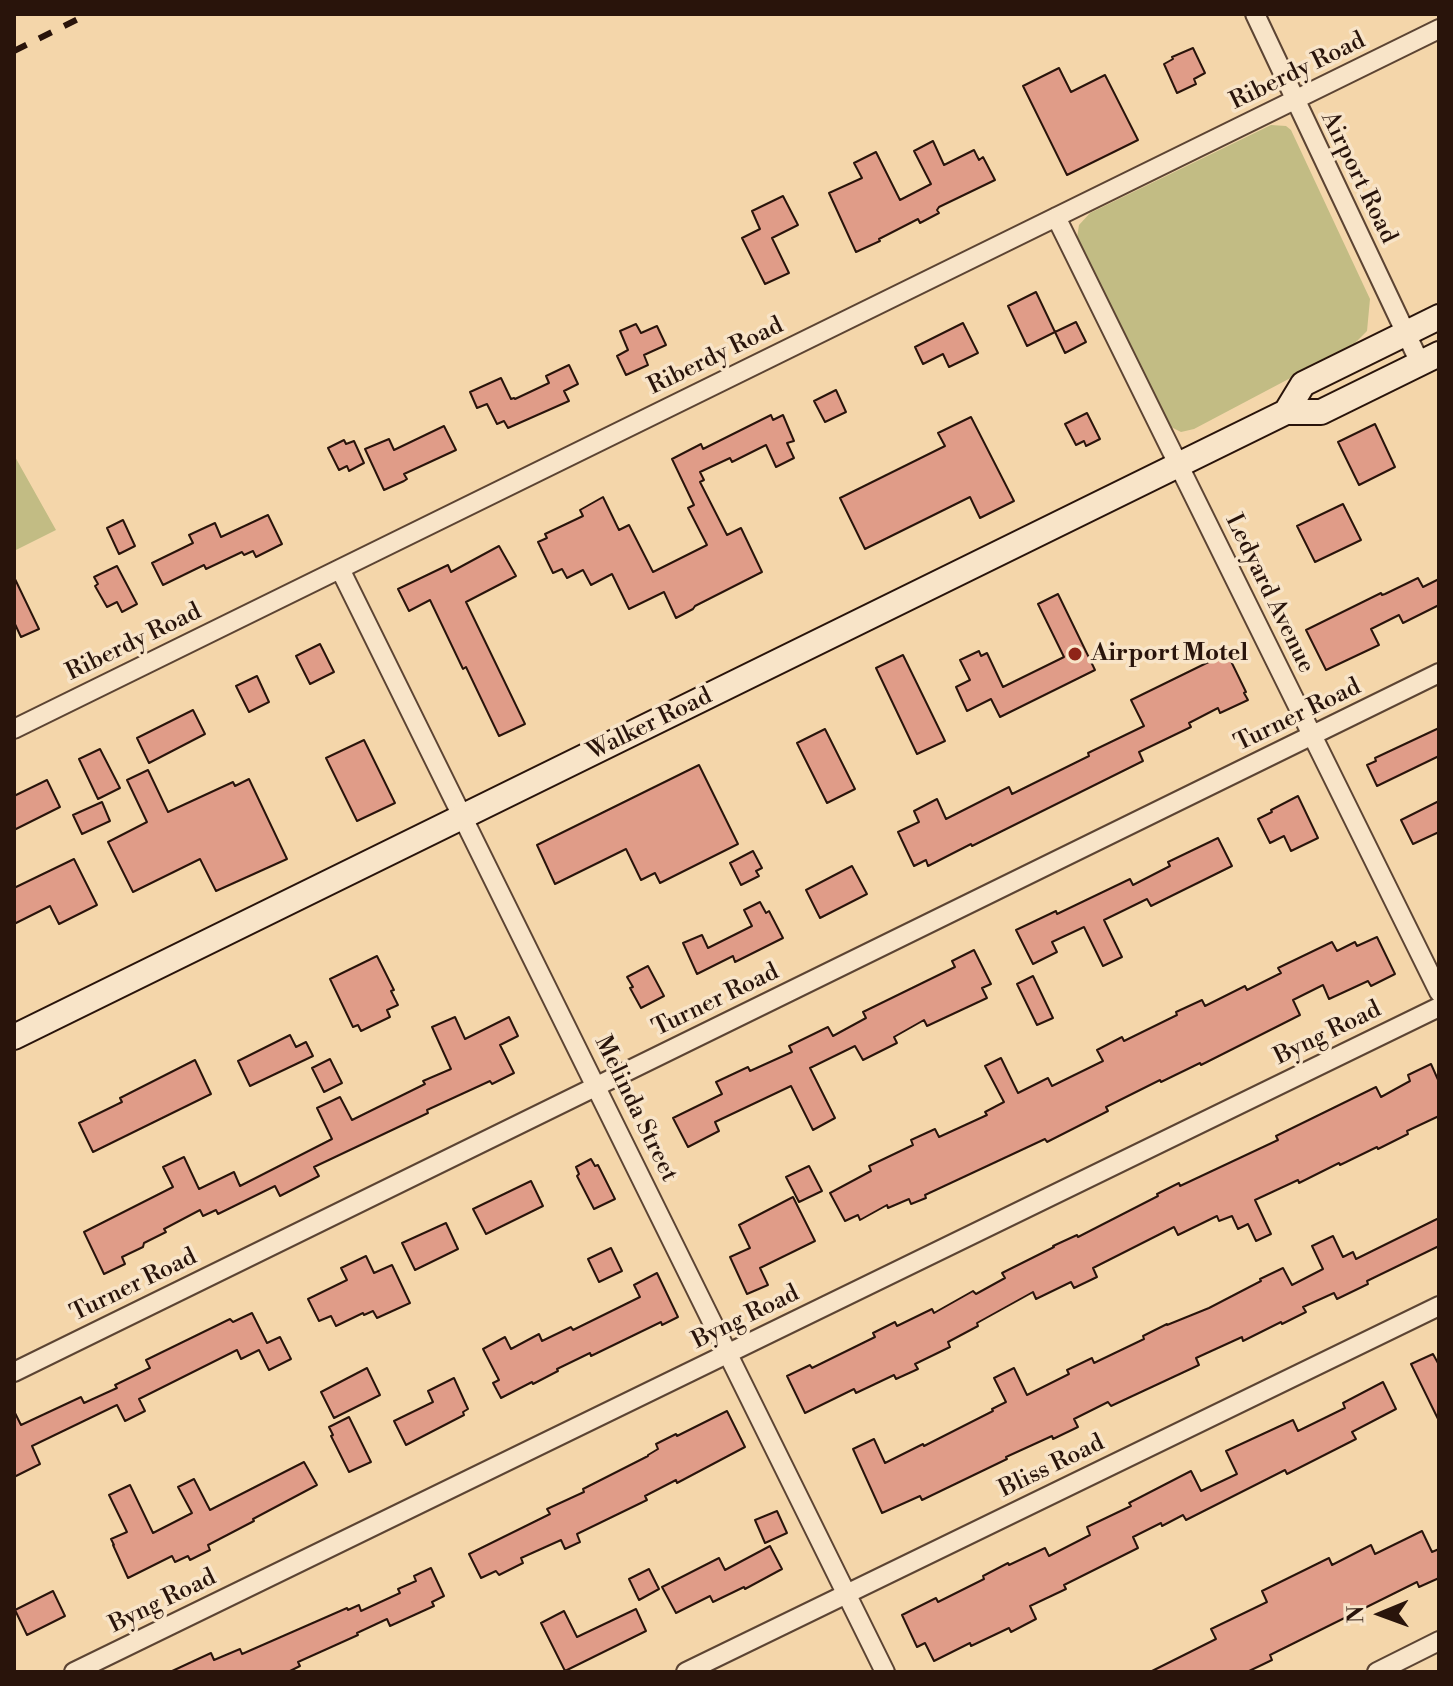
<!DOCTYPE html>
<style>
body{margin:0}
#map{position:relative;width:1453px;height:1686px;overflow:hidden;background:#f4d6aa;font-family:"Libre Bodoni",serif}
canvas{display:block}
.frame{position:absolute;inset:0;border:16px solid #29140b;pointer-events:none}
.north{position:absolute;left:1341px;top:1574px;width:80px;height:80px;-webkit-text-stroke:6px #f8e4c8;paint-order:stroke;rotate:269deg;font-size:22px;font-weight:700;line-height:32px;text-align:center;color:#29140b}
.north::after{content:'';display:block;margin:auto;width:28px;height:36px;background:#29140b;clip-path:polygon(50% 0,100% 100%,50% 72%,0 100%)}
</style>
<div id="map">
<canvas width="1453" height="1686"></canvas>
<div class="frame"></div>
<div class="north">N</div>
</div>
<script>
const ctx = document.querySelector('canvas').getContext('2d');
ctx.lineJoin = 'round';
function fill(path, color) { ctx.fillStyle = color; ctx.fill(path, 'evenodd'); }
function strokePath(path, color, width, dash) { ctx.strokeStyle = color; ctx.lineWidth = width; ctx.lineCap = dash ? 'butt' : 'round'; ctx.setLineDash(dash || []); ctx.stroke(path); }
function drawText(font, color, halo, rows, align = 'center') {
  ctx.font = font + ' "Libre Bodoni",serif'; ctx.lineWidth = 7; ctx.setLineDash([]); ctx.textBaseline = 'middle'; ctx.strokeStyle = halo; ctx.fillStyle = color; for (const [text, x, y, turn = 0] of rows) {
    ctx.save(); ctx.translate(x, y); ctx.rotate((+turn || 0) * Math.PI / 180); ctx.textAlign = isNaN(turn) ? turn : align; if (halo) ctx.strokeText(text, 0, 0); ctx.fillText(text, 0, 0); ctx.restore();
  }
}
const green = new Path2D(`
 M1271 125 1286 126 1291 130 1370 299 1367 331 1353 345 1194 429 1181 432 1169 426 1077 238 1079 225 1090 213Z
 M14 455 56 530 14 551Z`);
const building = new Path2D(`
 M1193 48 1205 73 1194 79 1196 84 1177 93 1164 64 1173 59 1172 57Z
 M1059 68 1071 92 1105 75 1138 140 1067 175 1023 86Z
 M933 141 944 165 974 150 979 160 983 157 995 180 939 207 937 210 939 213 920 223 918 219 879 239 880 241 856 252 829 193 862 178 854 163 876 152 900 200 931 184 914 151Z
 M783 196 798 225 772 238 789 273 765 284 742 238 760 229 752 211Z
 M1036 292 1055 332 1027 346 1008 306Z
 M1076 322 1086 342 1065 353 1055 332Z
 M963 323 978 353 949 367 943 354 923 364 915 347Z
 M636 324 641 333 657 326 666 345 644 355 648 365 626 375 617 356 628 350 620 331Z
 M569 365 578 384 564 391 569 401 508 428 504 421 497 424 487 404 477 408 470 392 501 378 511 399 514 398 515 399 549 383 546 376Z
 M836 390 846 412 825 422 814 401Z
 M1087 413 1100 439 1086 446 1084 441 1076 445 1065 424Z
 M771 415 773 420 783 415 794 441 787 443 794 458 776 467 766 445 732 462 730 458 700 472 704 480 700 482 727 535 741 528 762 572 695 606 693 609 676 618 664 592 629 609 612 574 591 585 583 570 567 578 562 569 553 573 538 542 547 538 545 534 583 516 580 510 603 497 619 530 629 525 653 572 707 545 688 508 694 505 672 459 701 444 703 449Z
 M971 417 1014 501 980 518 970 497 865 549 840 498 945 446 938 433Z
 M1375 424 1395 467 1359 485 1338 442Z
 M444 426 456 450 404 474 407 479 404 481 384 490 365 449 389 439 394 450Z
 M344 440 346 444 354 441 364 463 349 471 347 466 339 470 328 448Z
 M1343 504 1361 540 1315 562 1297 526Z
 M268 515 282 544 256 557 253 551 244 555 242 552 206 569 204 565 163 585 152 563 193 543 189 535 215 523 221 537Z
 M123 520 135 546 119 554 107 528Z
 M499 546 516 576 466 602 525 724 499 736 466 667 463 669 430 600 409 611 398 589 448 565 451 572Z
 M117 566 137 604 122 612 117 602 107 607 95 586 98 584 94 577Z
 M14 577 39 629 21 637 14 622Z
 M1418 578 1423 587 1439 579V605L1403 623 1399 615 1371 629 1379 645 1326 670 1306 630 1381 593 1382 595 1385 594Z
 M1058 594 1095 670 1000 717 991 699 967 711 956 687 970 680 960 660 979 651 981 656 987 653 1003 687 1064 657 1038 604Z
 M320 644 334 672 310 684 296 656Z
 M1227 653 1246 692 1244 693 1248 700 1220 713 1218 708 1189 723 1191 727 1139 752 1143 761 972 846 971 844 928 866 926 860 914 866 898 832 919 822 914 811 937 799 946 819 1009 787 1012 794 1089 756 1088 753 1144 726 1131 700Z
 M903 655 945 741 917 754 876 668Z
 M257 676 269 702 249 712 236 686Z
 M193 710 205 734 149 763 137 738Z
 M1439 728V756L1377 786 1367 765 1376 761 1375 758Z
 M825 729 855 789 827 803 797 743Z
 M364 740 395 803 357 821 326 758Z
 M100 749 120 788 98 799 79 759Z
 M699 765 738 844 660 883 655 873 641 880 626 849 555 884 537 845Z
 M148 770 168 812 233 782 235 786 249 779 287 859 216 891 200 859 133 892 108 842 147 822 127 780Z
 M47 780 60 807 14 830V796Z
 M1298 796 1318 838 1291 851 1284 836 1270 843 1258 819 1272 812 1271 810Z
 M1439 801V832L1413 844 1401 820Z
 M102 802 110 821 82 834 73 815Z
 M1218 838 1232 866 1151 906 1147 899 1104 920 1122 957 1103 966 1084 927 1052 942 1057 952 1033 964 1016 930 1056 911 1057 914 1130 879 1133 885 1170 866 1168 862Z
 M753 851 762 868 756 871 759 876 741 885 730 863Z
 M74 859 97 905 59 924 50 906 14 924V888Z
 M852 866 867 894 820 918 806 890Z
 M760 902 766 913 769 911 783 938 735 962 733 956 697 974 683 943 702 935 708 948 752 926 744 910Z
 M1377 937 1395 974 1371 986 1368 981 1329 999 1323 985 1293 1000 1300 1015 1201 1065 1200 1063 1161 1082 1160 1080 1106 1107 1108 1111 1047 1142 1045 1139 925 1195 926 1198 911 1204 909 1199 888 1208 887 1205 860 1220 858 1215 845 1221 830 1193 871 1171 869 1166 913 1145 911 1140 935 1129 939 1137 987 1115 985 1112 1004 1102 985 1066 1001 1058 1018 1093 1048 1078 1052 1086 1103 1061 1097 1050 1122 1037 1124 1041 1177 1015 1176 1012 1202 1000 1205 1006 1245 986 1247 990 1281 973 1278 968 1332 942 1337 951 1355 942 1357 946Z
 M974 950 991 984 982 988 987 998 927 1026 924 1020 894 1037 897 1043 863 1060 855 1046 810 1068 835 1118 813 1130 791 1086 715 1122 719 1131 688 1147 673 1118 722 1094 716 1082 748 1067 750 1071 792 1052 789 1046 828 1027 833 1036 866 1018 863 1012 955 967 952 961Z
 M377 956 394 990 391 991 398 1005 387 1010 390 1017 361 1031 358 1025 353 1027 330 979Z
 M648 966 664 996 641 1008 630 988 633 987 627 977Z
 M1033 976 1053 1018 1037 1025 1017 984Z
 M455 1017 465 1039 509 1017 518 1036 500 1045 514 1073 492 1084 490 1081 427 1110 428 1113 314 1167 319 1176 280 1196 275 1186 218 1214 216 1210 203 1216 200 1210 164 1229 166 1232 144 1243 143 1247 122 1257 125 1264 104 1274 84 1232 173 1187 163 1167 184 1157 199 1189 234 1172 240 1186 332 1139 317 1108 340 1097 352 1120 425 1084 423 1081 451 1069 432 1027Z
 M290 1035 296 1047 306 1042 313 1056 250 1086 238 1061Z
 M330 1059 342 1083 324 1092 312 1068Z
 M195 1060 211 1094 93 1152 79 1123 122 1102 120 1098Z
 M1431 1064 1439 1082V1116L1407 1131 1408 1134 1378 1149 1377 1147 1340 1165 1339 1163 1299 1183 1298 1180 1255 1200 1271 1234 1256 1241 1248 1224 1238 1229 1232 1216 1219 1221 1217 1216 1178 1235 1174 1227 1093 1268 1097 1277 1074 1288 1071 1282 1036 1299 1033 1292 977 1323 978 1326 948 1342 950 1347 915 1364 918 1369 896 1379 894 1375 856 1393 854 1389 805 1413 787 1376 810 1365 812 1368 875 1337 873 1333 895 1322 897 1326 932 1309 934 1313 973 1291 976 1294 1005 1278 1002 1273 1054 1247 1053 1246 1077 1235 1078 1237 1158 1196 1157 1194 1179 1183 1180 1186 1278 1140 1276 1136 1376 1087 1381 1097 1410 1081 1408 1075Z
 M591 1159 595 1166 598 1165 615 1199 594 1209 577 1176 579 1174 576 1167Z
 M809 1166 822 1191 799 1202 786 1177Z
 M531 1181 543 1206 486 1234 473 1209Z
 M793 1197 815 1241 760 1268 768 1285 747 1294 730 1257 750 1248 739 1225Z
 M1439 1218V1246L1367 1281 1368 1284 1337 1299 1334 1293 1303 1307 1306 1312 1282 1324 1281 1322 1243 1341 1242 1337 1196 1358 1199 1365 1111 1406 1108 1402 1074 1419 1078 1427 1053 1439 1052 1436 1006 1457 1007 1459 922 1500 920 1496 882 1513 853 1449 874 1439 885 1463 923 1444 924 1446 993 1411 992 1409 1006 1402 994 1378 1014 1368 1027 1395 1069 1374 1067 1370 1092 1358 1094 1363 1144 1339 1143 1336 1167 1324V1325L1209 1308 1261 1281 1260 1279 1283 1268 1292 1285 1323 1269 1312 1246 1333 1236 1343 1257 1353 1252 1356 1259Z
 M446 1223 458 1249 415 1270 402 1243Z
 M611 1248 622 1271 599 1282 588 1259Z
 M366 1256 374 1273 392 1265 410 1303 377 1318 373 1311 364 1315 363 1313 336 1326 331 1316 319 1321 308 1299 347 1280 341 1268Z
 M657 1273 678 1317 662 1325 661 1322 591 1356 590 1353 557 1369 558 1371 533 1384 532 1382 501 1398 493 1383 499 1380 483 1349 505 1337 511 1349 539 1334 542 1341 571 1327 573 1330 640 1297 634 1285Z
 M252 1313 267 1343 280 1337 291 1359 269 1370 259 1350 241 1359 237 1350 139 1399 145 1411 125 1421 117 1405 32 1446 40 1464 14 1477V1411L21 1425 81 1397 84 1403 117 1388 115 1385 150 1368 146 1360 230 1319 233 1322Z
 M1433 1354 1439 1365V1421L1411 1364Z
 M367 1368 380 1395 334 1418 321 1392Z
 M454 1378 468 1409 463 1412 464 1415 406 1445 394 1421 433 1402 428 1391Z
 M1383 1382 1396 1409 1352 1432 1356 1439 1287 1474 1285 1470 1186 1520 1183 1515 1162 1526 1161 1523 1133 1537 1138 1548 1064 1585 1066 1589 1030 1606 1036 1619 1011 1632 1009 1628 971 1646 970 1643 934 1661 925 1643 917 1647 902 1615 936 1598 938 1602 984 1579 983 1576 1008 1563 1009 1565 1045 1548 1049 1556 1090 1535 1087 1527 1131 1506 1129 1503 1191 1471 1201 1491 1237 1474 1226 1451 1293 1420 1298 1431 1345 1408 1343 1403Z
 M727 1411 745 1447 677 1483 676 1480 645 1496 647 1500 577 1534 580 1542 565 1549 561 1540 521 1558 523 1563 499 1575 496 1571 481 1578 469 1554 550 1514 547 1509 584 1492 583 1489 648 1456V1455L658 1449 656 1444 676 1434 677 1436Z
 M349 1417 371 1462 349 1472 331 1436 333 1435 329 1427Z
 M304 1462 317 1485 253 1519 254 1521 208 1545 210 1550 190 1560 188 1556 175 1562 172 1556 128 1578 113 1545H114L111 1539 127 1532 109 1495 130 1485 153 1533 192 1513 178 1487 194 1479 210 1510Z
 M777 1511 787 1533 765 1543 755 1520Z
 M1422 1531 1432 1552 1439 1549V1578L1419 1587 1417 1582 1270 1655 1272 1660 1247 1672H1150L1216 1639 1211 1629 1267 1602 1262 1591 1329 1558 1332 1565 1371 1545 1375 1554Z
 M770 1546 782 1569 745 1589 744 1587 713 1602 710 1596 676 1613 662 1587 719 1558 725 1570Z
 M431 1568 444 1596 432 1602 434 1606 390 1626 387 1619 357 1633 358 1635 298 1662 300 1666 288 1672H170L211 1653 214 1660 240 1649 242 1654 347 1608 348 1610 359 1605 361 1611 400 1593 398 1589 416 1581 414 1576Z
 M649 1569 659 1589 639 1600 629 1579Z
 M53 1591 65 1616 27 1635 15 1610Z
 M636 1609 646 1631 565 1671 541 1623 564 1611 577 1637Z`);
const minor = new Path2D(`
 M1255 14 1420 363
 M1056 217 1439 992
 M340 569 885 1672
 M14 729 1439 29
 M14 1372 1439 673
 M74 1672 1439 1007
 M686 1672 1439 1306
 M1377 1672 1439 1641`);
const secondary = new Path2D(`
 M1286 412 1303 384 1439 317
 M14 1037 1286 412H1321L1439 354`);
const rail = new Path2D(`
 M14 51 88 14`);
const markers = [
 [1075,654,8,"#8f2418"]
];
const streetNames = [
 ["Riberdy Road",1298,72,-26],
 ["Airport Road",1358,178,64],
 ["Riberdy Road",716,357,-26],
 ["Ledyard Avenue",1269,594,64],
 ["Riberdy Road",134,643,-26],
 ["Turner Road",1298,716,-26],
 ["Walker Road",650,725,-26],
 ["Turner Road",716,1001,-26],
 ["Byng Road",1328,1034,-26],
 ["Melinda Street",635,1109,64],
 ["Turner Road",134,1286,-26],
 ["Byng Road",746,1318,-26],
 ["Bliss Road",1052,1467,-26],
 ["Byng Road",163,1602,-26]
];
const poiNames = [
 ["Airport Motel",1091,654]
];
fill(green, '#c2bc84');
fill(building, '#e09c88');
strokePath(building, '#29140b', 2);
strokePath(minor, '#5c4433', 22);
strokePath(secondary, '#29140b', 28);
strokePath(minor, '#f8e4c8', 18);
strokePath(secondary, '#f8e4c8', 24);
strokePath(rail, '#29140b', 6, [14, 14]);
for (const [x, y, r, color] of markers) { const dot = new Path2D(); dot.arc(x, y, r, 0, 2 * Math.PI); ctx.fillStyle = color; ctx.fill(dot); strokePath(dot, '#f8e4c8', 3); }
drawText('24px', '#29140b', '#f8e4c8', streetNames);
drawText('bold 24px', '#29140b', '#f8e4c8', poiNames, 'left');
</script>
